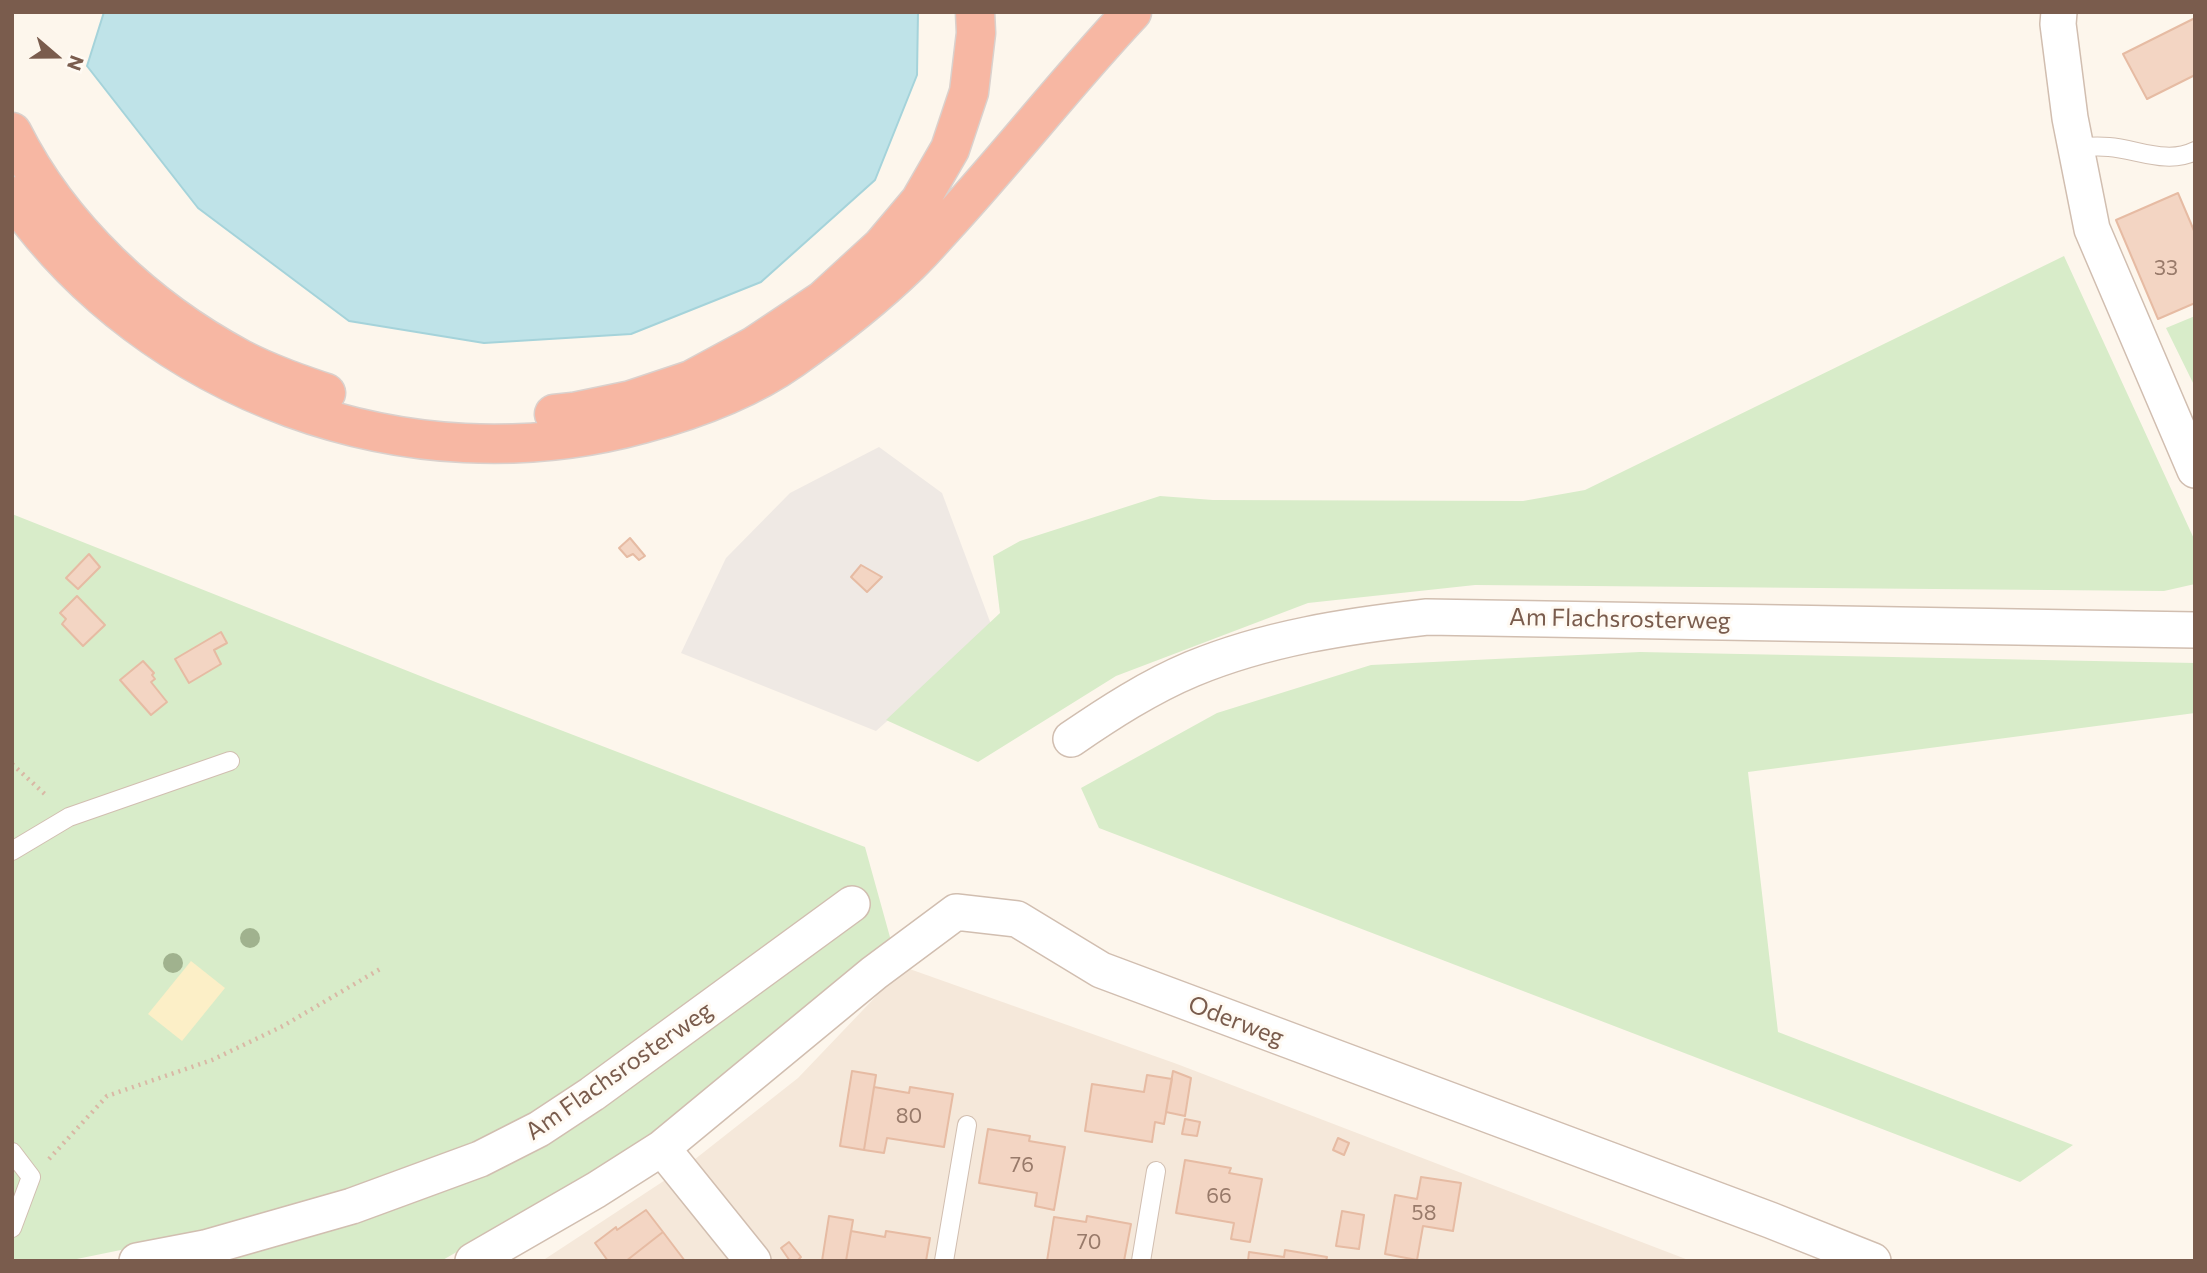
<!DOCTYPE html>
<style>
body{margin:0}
#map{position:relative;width:2207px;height:1273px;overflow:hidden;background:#fdf6ec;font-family:Commissioner,sans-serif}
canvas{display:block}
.frame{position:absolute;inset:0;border:14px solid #7a5c4d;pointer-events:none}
.north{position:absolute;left:21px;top:21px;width:70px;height:70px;-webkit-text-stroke:5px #fffaf3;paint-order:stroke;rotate:110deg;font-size:19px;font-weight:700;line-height:28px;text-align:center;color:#7a5c4d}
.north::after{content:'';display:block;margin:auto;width:24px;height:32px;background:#7a5c4d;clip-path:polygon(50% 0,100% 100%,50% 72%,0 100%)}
</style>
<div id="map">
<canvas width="2207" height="1273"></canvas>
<div class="frame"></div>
<div class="north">N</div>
</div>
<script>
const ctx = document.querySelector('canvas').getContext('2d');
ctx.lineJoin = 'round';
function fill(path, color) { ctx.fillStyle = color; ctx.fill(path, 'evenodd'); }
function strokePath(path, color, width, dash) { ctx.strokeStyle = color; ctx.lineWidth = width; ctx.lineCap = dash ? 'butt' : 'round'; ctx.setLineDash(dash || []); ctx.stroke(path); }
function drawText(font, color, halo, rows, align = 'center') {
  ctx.font = font + ' Commissioner,sans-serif'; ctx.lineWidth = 6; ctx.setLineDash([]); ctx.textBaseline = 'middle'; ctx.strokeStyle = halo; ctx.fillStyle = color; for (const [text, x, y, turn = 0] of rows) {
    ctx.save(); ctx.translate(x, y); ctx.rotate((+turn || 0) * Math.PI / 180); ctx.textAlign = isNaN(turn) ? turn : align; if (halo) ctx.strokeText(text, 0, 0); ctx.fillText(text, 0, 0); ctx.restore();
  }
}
const residential = new Path2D(`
 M904 967 1177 1064 1691 1261H542L685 1167 798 1078Z`);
const industrial = new Path2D(`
 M879 447 942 493 992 627 876 731 681 653 726 558 790 493Z`);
const green = new Path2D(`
 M2064 256 2195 541V584L2164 591 1475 585 1308 603 1116 676 978 762 886 720 1000 613 993 556 1020 541 1160 496 1213 500 1523 501 1585 490Z
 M2195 316V387L2166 328Z
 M12 514 438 683 865 847 893 948 652 1140 441 1261H216L199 1234 67 1261H12Z
 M1640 652 2195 663V713L1748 772 1778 1032 2073 1145 2020 1182 1099 828 1081 788 1217 713 1371 665Z`);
const sand = new Path2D(`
 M191 961 225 988 182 1041 148 1014Z`);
const water = new Path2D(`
 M104 12H918L917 75 875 180 761 282 631 334 484 343 349 321 198 208 87 66Z`);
const building = new Path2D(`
 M2195 18V75L2147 99 2123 54Z
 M2178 193 2195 233V303L2158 319 2116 220Z
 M630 538 645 556 639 560 633 554 627 557 619 548Z
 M89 554 100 567 78 589 66 578Z
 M861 565 882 577 867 592 851 577Z
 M77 596 105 625 83 646 62 624 66 619 60 613Z
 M221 632 227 643 214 650 221 664 189 683 175 659Z
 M143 661 154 673 152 675 155 679 151 682 167 702 151 715 120 680Z
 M852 1071 876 1075 864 1150 840 1146Z
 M1173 1071 1191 1078 1185 1116 1166 1112Z
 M1147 1075 1172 1079 1164 1124 1155 1122 1152 1142 1085 1131 1092 1084 1144 1092Z
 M874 1087 909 1093 910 1087 953 1094 944 1147 887 1138 884 1153 864 1150Z
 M1185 1119 1200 1122 1197 1136 1182 1134Z
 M988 1129 1030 1136 1029 1141 1065 1147 1054 1210 1035 1206 1037 1193 979 1183Z
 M1338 1138 1349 1143 1344 1155 1333 1150Z
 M1185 1160 1231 1168 1229 1173 1262 1179 1250 1242 1231 1239 1234 1223 1176 1213Z
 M1421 1177 1461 1183 1453 1231 1423 1226 1417 1260 1385 1254 1395 1195 1417 1199Z
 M646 1210 663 1232 626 1261H608L595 1243 616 1227 617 1230Z
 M1342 1211 1364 1215 1359 1249 1336 1246Z
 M829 1216 853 1220 846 1261H822Z
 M1087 1216 1131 1224 1124 1261H1047L1054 1217 1086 1222Z
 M851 1231 885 1237 886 1231 930 1238 926 1261H846Z
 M663 1232 685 1261H626Z
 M789 1242 801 1257 797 1261H790L781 1248Z
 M1285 1250 1327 1257 1326 1261H1248L1249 1252 1284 1257Z`);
const path = new Path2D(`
 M12 764 48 797
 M49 1159 107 1096 212 1060 283 1026 380 969`);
const service = new Path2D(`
 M2076 147C2087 147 2098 146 2109 147 2137 149 2167 165 2195 151
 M12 851 69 817 230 761
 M12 1152 31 1177 12 1228
 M944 1261 967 1125
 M1141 1261 1156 1171`);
const minor = new Path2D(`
 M2059 12 2058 24 2070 118 2092 229 2195 470
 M1071 739C1109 713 1149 687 1192 669 1267 638 1347 626 1427 617L2195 630
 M662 1148 753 1261
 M137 1261 205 1248 352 1206 480 1159 539 1129 592 1094 852 904
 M473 1261 596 1190 662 1148 874 973 956 912 1017 919 1101 970 1770 1220 1873 1261`);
const motorway = new Path2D(`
 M12 132C60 228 147 309 241 359 268 373 297 383 326 393
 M12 196C150 393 409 488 642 424 694 410 747 391 792 359 833 330 873 299 909 264 924 250 937 234 951 219 1013 151 1069 79 1132 12
 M554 414 573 412 631 400 691 380 754 346 823 300 882 246 920 201 950 149 969 92 976 33 975 12`);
const trees = [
 [250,938],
 [173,963]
];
const numberNames = [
 ["33",2166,268],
 ["80",909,1116],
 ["76",1022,1165],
 ["66",1219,1196],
 ["58",1424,1213],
 ["70",1089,1242]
];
const streetNames = [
 ["Am Flachsrosterweg",1620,619,1],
 ["Oderweg",1236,1021,21],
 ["Am Flachsrosterweg",619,1071,-35]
];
fill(residential, '#f5e8da');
fill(industrial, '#efe9e4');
fill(green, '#d8ecc9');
fill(sand, '#fcefc7');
fill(water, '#bfe3e8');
strokePath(water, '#a5d3da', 2);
fill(building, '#f3d5c3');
strokePath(building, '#e6bba3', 2);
strokePath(service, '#d1beb0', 20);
strokePath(minor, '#d1beb0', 38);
strokePath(motorway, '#dad1cd', 41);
strokePath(path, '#d9b8a5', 4.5, [2, 5]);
strokePath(service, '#fff', 18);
strokePath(minor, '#fff', 35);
strokePath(motorway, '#f7b7a3', 38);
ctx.fillStyle = '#a0b28e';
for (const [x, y] of trees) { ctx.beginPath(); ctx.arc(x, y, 10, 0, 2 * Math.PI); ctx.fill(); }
drawText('21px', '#987a6a', null, numberNames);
drawText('24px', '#7a5c4d', '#fffaf3', streetNames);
</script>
